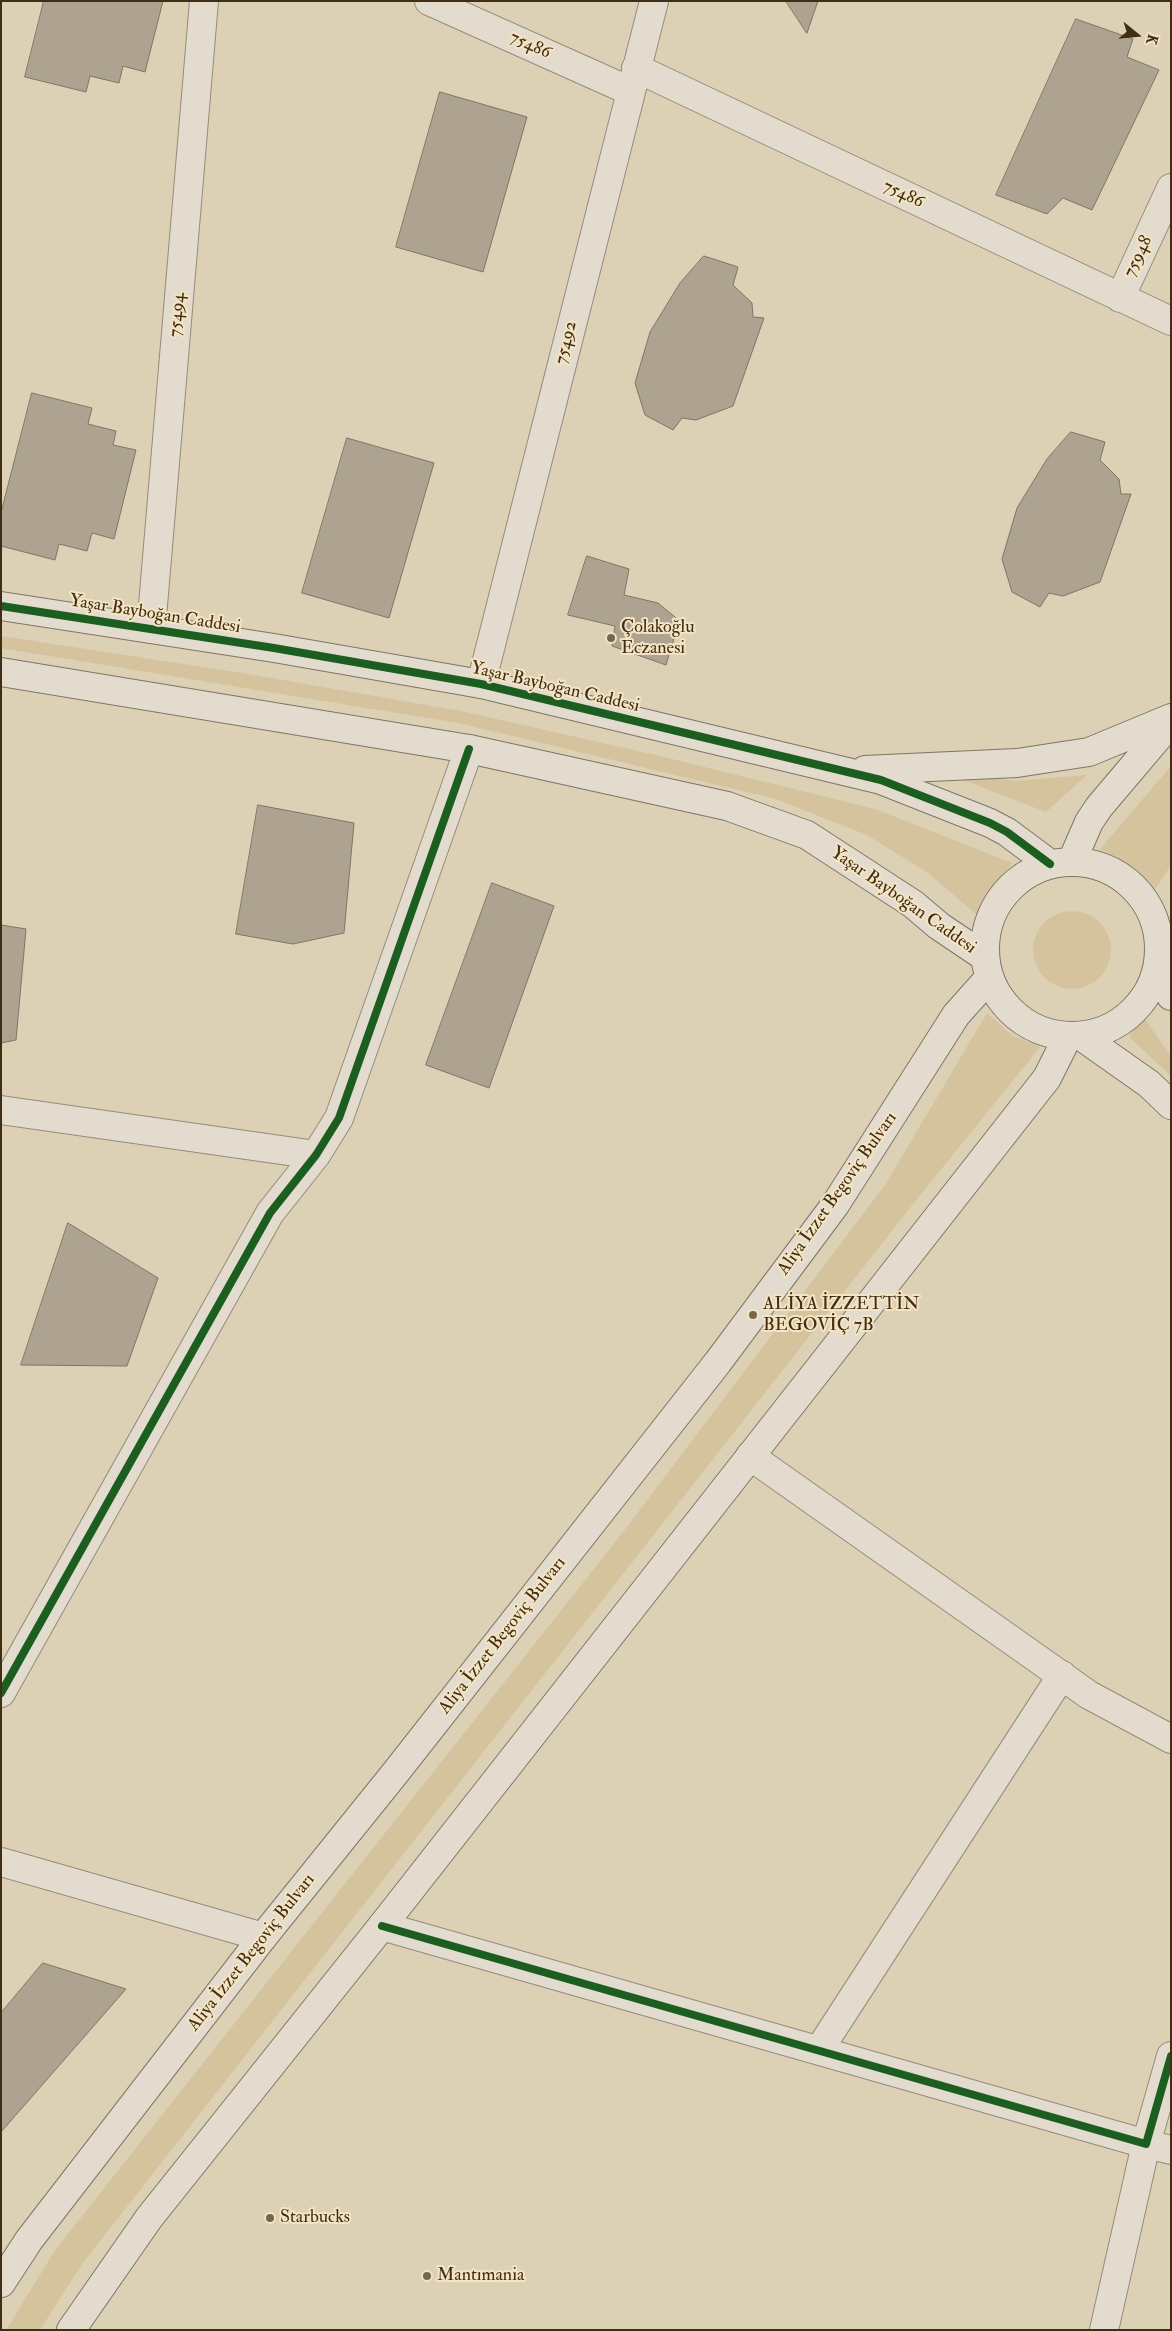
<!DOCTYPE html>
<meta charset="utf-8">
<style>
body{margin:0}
#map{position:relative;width:1172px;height:2331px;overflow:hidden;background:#dcd0b5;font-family:"IM FELL Double Pica",serif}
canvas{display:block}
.frame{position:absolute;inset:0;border:2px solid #412c14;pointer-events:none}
.north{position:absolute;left:1112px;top:10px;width:50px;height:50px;-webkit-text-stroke:4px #f3e4c4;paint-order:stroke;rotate:107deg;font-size:14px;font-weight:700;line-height:20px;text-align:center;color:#412c14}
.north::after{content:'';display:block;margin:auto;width:18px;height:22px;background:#412c14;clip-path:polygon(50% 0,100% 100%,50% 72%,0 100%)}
</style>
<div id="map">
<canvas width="1172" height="2331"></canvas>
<div class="frame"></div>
<div class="north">K</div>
</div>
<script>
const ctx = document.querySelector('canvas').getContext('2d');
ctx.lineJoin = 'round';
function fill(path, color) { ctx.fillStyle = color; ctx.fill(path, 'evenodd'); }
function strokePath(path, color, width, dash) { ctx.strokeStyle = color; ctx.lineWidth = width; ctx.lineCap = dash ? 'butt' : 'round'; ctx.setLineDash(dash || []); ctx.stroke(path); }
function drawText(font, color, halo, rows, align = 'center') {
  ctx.font = font + ' "IM FELL Double Pica",serif'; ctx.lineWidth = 4; ctx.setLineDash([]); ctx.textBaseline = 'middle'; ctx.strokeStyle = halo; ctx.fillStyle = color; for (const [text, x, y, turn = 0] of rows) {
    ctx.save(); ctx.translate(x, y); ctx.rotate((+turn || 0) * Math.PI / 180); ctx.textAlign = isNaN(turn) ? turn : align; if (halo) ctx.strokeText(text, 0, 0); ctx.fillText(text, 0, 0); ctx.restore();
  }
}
const green = new Path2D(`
 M1 636 248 674 461 711 660 756 875 809 1012 863 978 916 928 873 867 835 776 799 458 723 1 648Z
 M1171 766V865L1154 891 1133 867 1100 849Z
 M932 768 1014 781 1087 775 1046 812Z
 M1033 950a39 39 0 1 1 78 0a39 39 0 1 1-78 0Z
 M987 1013 1013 1036 1041 1046 913 1204 82 2264 40 2330H6L56 2249 620 1536 885 1185Z
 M1143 1016 1171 1057V1076L1129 1037Z`);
const building = new Path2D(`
 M44 1H163L145 72 123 66 119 83 90 76 86 92 25 77Z
 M786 1H818L807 33Z
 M1076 19 1133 39 1127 57 1159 70 1092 210 1063 198 1047 214 996 195Z
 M440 92 527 117 483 272 396 247Z
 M704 256 738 267 733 285 752 303 753 317 764 318 733 406 696 420 682 418 673 430 645 415 635 383 650 332 680 283Z
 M32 393 92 408 88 424 116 431 113 445 136 450 114 539 92 533 87 551 59 544 55 560 1 546V513Z
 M1071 432 1105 442 1100 460 1119 479 1121 494H1131L1100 582 1063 596 1049 593 1040 607 1012 592 1002 559 1017 508 1047 459Z
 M347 438 434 463 389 618 302 593Z
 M587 556 629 569 624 595 658 603 675 617 678 625 666 665 612 646 615 626 568 615Z
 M258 805 354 823 344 933 293 944 236 934Z
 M492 883 554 906 489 1088 426 1065Z
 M1 925 26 929 16 1040 1 1043Z
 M68 1223 158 1278 127 1366 21 1365Z
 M43 1963 126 1989 1 2132V2013Z`);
const street = new Path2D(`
 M429 1 630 91
 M636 68 1171 321
 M1120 298 1171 188
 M151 629 204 1
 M481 684 654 1
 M1 1110 316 1155
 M750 1456 1089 1695 1171 1739
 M1 1693 270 1213 316 1155 339 1118 469 749
 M1 1862 263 1937
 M382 1926 1146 2144 1171 2056
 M819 2050 1062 1675
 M1104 2330 1146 2144 1171 2150`);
const secondary = new Path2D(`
 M1 606 274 648 481 684 881 780 990 823 1007 832 1050 864
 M1 672 469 749 727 806 807 835 913 904 939 926 985 957
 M865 770 1017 763 1089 752 1171 718
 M1072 861 1089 822 1099 807 1171 722
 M985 949a87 87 0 1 1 174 0a87 87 0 1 1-174 0Z
 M1158 967 1171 996
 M1081 1036 1149 1084 1171 1105
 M1 2283 29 2240 263 1937 396 1772 718 1362 835 1205 956 1015 989 978
 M71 2330 149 2218 382 1926 1047 1078 1067 1038`);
const cycleway = new Path2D(`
 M1 606 274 648 481 684 881 780 990 823 1007 832 1050 864
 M1 1693 270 1213 316 1155 339 1118 469 749
 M382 1926 1146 2144 1171 2056`);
const markers = [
 [611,638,5,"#77654c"],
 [753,1315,5,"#77654c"],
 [270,2218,5,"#77654c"],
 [427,2276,5,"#77654c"]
];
const streetNames = [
 ["75486",530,46,24],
 ["75486",903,195,25],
 ["75948",1139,257,-65],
 ["75494",178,315,-85],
 ["75492",567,343,-76],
 ["Yaşar Bayboğan Caddesi",155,615,9],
 ["Yaşar Bayboğan Caddesi",555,688,13],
 ["Yaşar Bayboğan Caddesi",903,901,35],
 ["Aliya İzzet Begoviç Bulvarı",838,1194,-55],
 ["Aliya İzzet Begoviç Bulvarı",503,1636,-52],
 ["Aliya İzzet Begoviç Bulvarı",252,1953,-52]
];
const poiNames = [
 ["Çolakoğlu",621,628],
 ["Eczanesi",621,649],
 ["ALİYA İZZETTİN",763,1305],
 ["BEGOVİÇ 7B",763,1326],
 ["Starbucks",280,2218],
 ["Mantımania",437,2276]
];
fill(green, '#d5c39e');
fill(building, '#ada390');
strokePath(building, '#7e7565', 1);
strokePath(street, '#958b7a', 30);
strokePath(secondary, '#7e7565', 30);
strokePath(street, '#e3dcce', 28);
strokePath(secondary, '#e3dcce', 28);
strokePath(cycleway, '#1b5e20', 8);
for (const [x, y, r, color] of markers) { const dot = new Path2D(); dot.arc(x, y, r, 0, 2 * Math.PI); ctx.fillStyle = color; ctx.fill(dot); strokePath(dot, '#f3e4c4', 2); }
drawText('18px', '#412c14', '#f3e4c4', streetNames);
drawText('18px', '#412c14', '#f3e4c4', poiNames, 'left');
</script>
